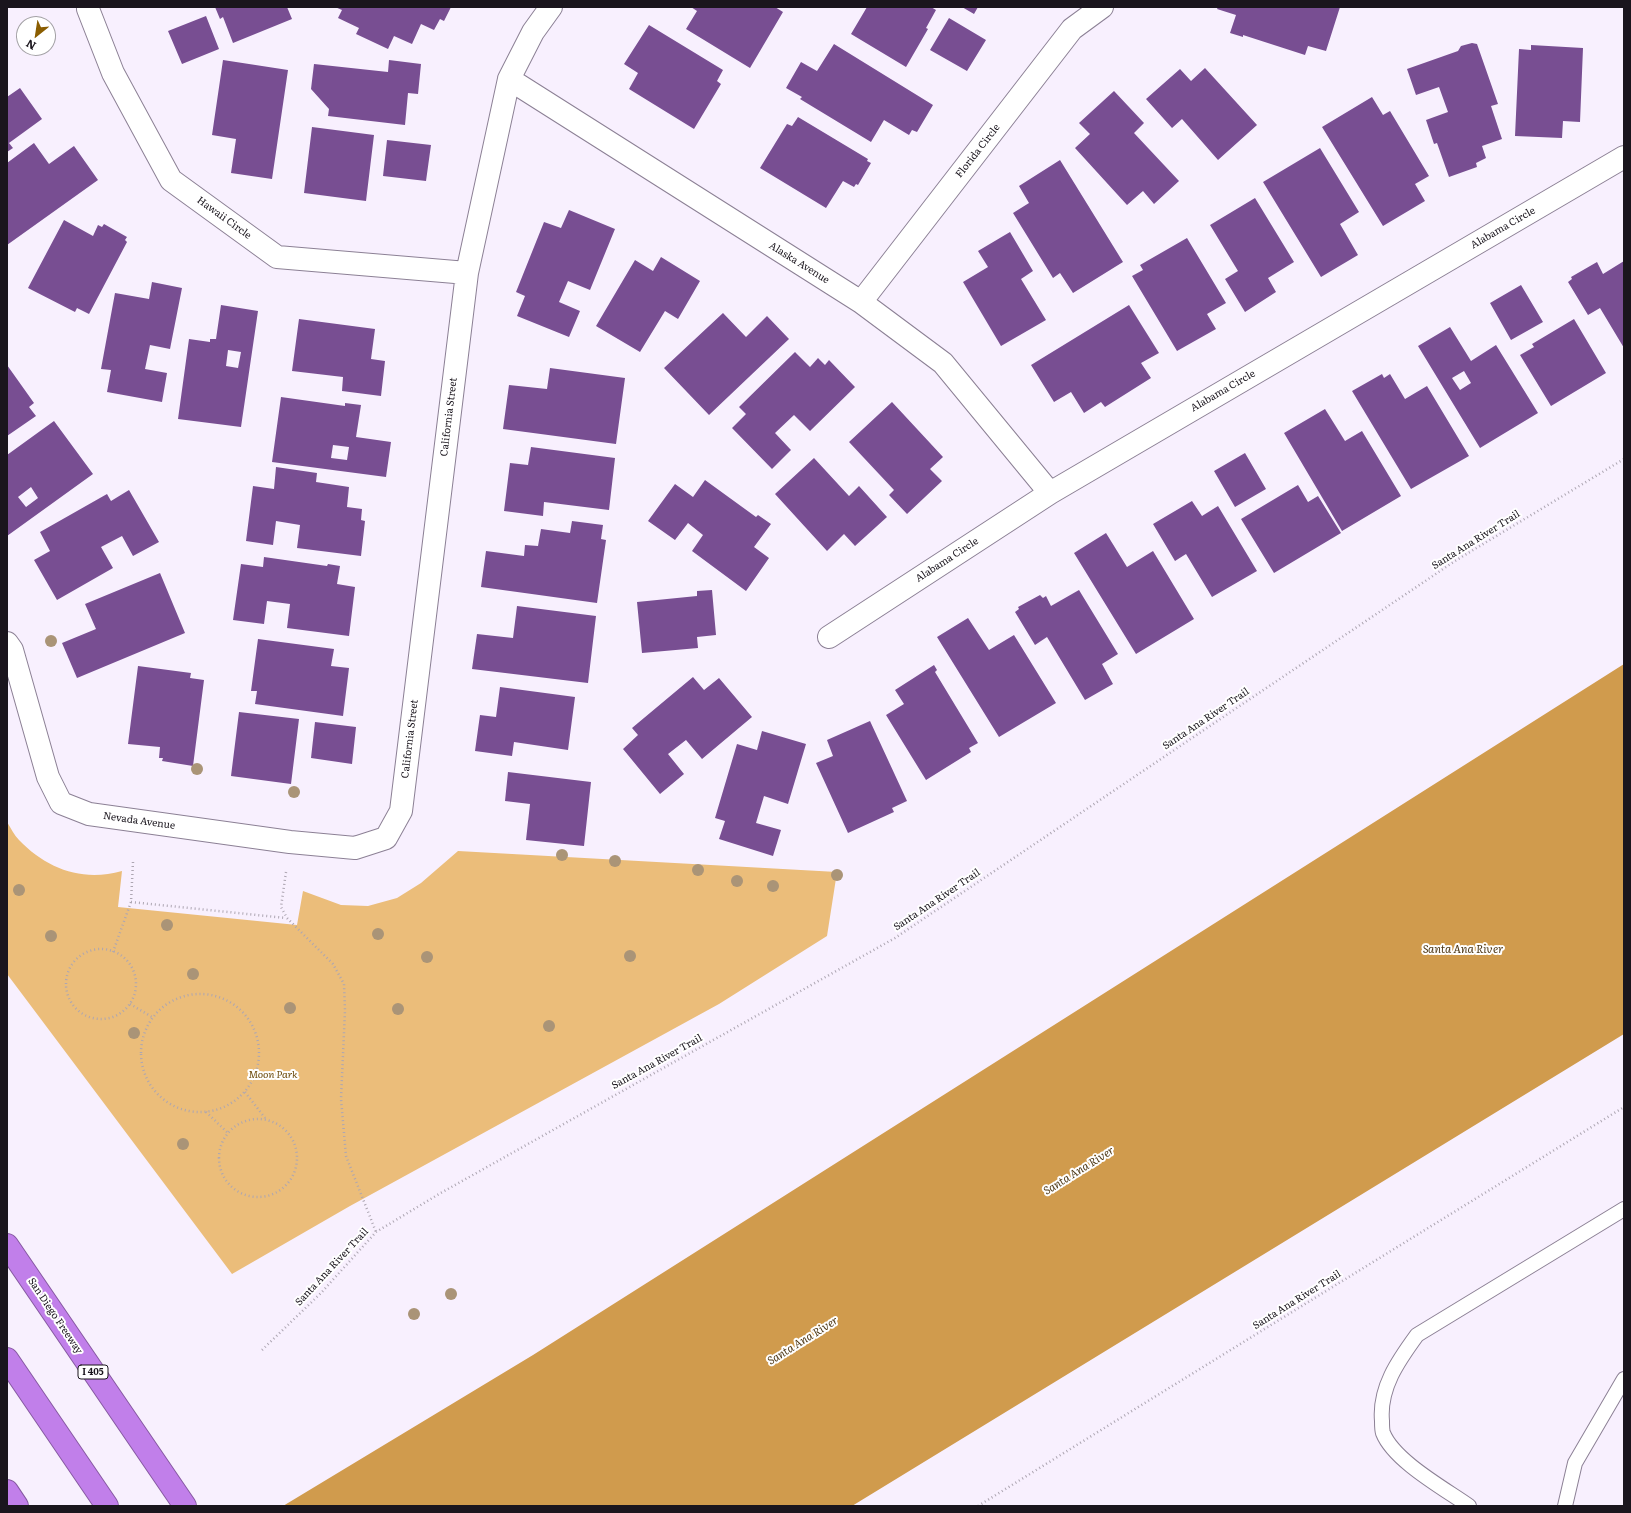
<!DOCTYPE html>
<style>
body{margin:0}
#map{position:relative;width:1631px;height:1513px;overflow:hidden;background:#f8f0fe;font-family:Literata,serif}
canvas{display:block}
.frame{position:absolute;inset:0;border:8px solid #1a151d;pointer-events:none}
.north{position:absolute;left:16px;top:16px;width:40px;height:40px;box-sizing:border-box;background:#fff;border:1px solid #a3a1a5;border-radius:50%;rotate:210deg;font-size:11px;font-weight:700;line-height:16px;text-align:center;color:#1a151d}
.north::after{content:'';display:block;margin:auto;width:14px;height:18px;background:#8a5d01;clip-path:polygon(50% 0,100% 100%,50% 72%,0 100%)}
</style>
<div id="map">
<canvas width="1631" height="1513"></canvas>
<div class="frame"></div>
<div class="north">N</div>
</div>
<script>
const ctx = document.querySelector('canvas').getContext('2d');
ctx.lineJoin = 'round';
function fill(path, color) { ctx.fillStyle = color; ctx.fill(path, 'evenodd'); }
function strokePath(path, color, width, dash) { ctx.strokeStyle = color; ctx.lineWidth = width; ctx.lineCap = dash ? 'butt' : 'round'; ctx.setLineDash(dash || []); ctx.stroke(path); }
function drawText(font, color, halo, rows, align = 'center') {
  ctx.font = font + ' Literata,serif'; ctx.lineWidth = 4; ctx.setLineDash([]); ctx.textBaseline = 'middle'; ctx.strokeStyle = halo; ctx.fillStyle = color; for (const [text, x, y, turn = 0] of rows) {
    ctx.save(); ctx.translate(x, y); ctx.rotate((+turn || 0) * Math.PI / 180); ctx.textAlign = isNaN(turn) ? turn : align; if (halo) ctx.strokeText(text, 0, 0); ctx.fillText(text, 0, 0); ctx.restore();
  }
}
const green = new Path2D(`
 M7 822C11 828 14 835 19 840 47 869 82 882 122 871L118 907 297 925 303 891 341 905 368 906 397 898 421 883 458 851 837 872 827 936 719 1004 350 1206 232 1274 7 974Z`);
const water = new Path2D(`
 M1624 664V1034L852 1506H283L533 1355Z`);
const building = new Path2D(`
 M215 7H287L292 19 233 43 223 17 220 19Z
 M335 7H451L444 21 440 19 434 30 421 24 412 44 394 36 388 49 356 34 359 28 338 18 342 10Z
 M691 7H775L783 12 750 68 686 29 697 11Z
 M867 7H931L936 10 926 28 928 29 906 67 851 34Z
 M962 7H978L974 14Z
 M1218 7H1340L1326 51 1308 46 1305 55 1243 35V37L1230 33 1236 15 1217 9Z
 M206 16 219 49 182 64 168 31Z
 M949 18 986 40 967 71 930 50Z
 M649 25 723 70 717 81 721 84 694 129 629 89 638 73 624 64Z
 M1472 43 1477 44 1498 104 1491 106 1502 139 1482 146 1486 158 1476 163 1477 167 1449 177 1437 143 1434 144 1426 120 1448 112 1439 87 1416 95 1407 69 1458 51 1461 46Z
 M834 44 933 105 917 132 912 130 909 135 884 120 871 142 800 99 802 97 786 88 801 62 817 71Z
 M1531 45 1583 48 1580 122 1563 121 1562 138 1515 136 1519 49 1531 50Z
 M223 60 288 70 272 179 231 173 236 139 212 135Z
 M389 60 421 64 418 94 408 93 405 125 328 116 329 109 311 89 314 64 388 72Z
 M1205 68 1257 125 1218 160 1182 119 1172 128 1146 99 1180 69 1191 81Z
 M20 88 42 119 9 143 13 148 7 152V97Z
 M1114 91 1144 123 1134 133 1179 181 1154 204 1143 191 1127 205 1075 148 1090 134 1079 123Z
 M1372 97 1383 115 1390 111 1429 176 1415 184 1425 201 1383 226 1322 127Z
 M798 117 868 159 867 161 871 163 858 185 856 184 854 187 843 181 826 208 760 168 787 124 792 126Z
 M312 127 374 135 366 201 304 193Z
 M387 140 431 145 426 181 383 176Z
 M34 143 49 164 74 146 98 180 7 245V163Z
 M1320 148 1359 212 1340 224 1358 255 1321 277 1263 182Z
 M1060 160 1123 262 1073 293 1060 273 1053 278 1013 213 1029 203 1019 186Z
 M1255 198 1294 262 1268 278 1276 292 1245 312 1225 279 1238 271 1210 225Z
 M569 210 615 229 590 290 568 281 559 302 580 311 569 337 517 316 525 296 516 292 544 222 561 228Z
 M64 220 93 236 98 225 102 227 104 224 127 237 125 240 127 242 89 314 77 308 75 312 28 288Z
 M1010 232 1033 271 1021 279 1046 320 1001 346 963 282 988 267 978 251Z
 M1187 238 1226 303 1207 314 1216 329 1177 351 1132 276 1143 270 1140 265Z
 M661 257 700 281 678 319 665 311 640 352 596 326 635 260 653 271Z
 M1624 261V348L1600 308 1588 315 1568 282 1572 279 1571 277 1597 262 1603 274Z
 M152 282 182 288 170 349 150 345 145 369 167 373 162 402 107 392 111 370 101 369 115 293 149 299Z
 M1521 285 1543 322 1511 340 1490 303Z
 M221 305 258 311 241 427 178 419 189 339 210 342V339H216ZM228 350 241 352 238 368 226 366Z
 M1129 305 1159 353 1141 363 1151 378 1105 407 1101 402 1084 413 1071 392 1054 402 1031 365Z
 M723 313 746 337 767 316 789 339 709 415 664 368Z
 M299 319 375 329 371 359 385 361 381 396 342 391 343 377 292 371Z
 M1574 319 1606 373 1551 406 1520 355 1534 347 1532 344Z
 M1450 327 1471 361 1496 345 1538 413 1480 448 1418 346ZM1464 371 1471 383 1460 390 1452 378Z
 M795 352 810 367 818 358 825 365 829 360 855 387 810 431 794 415 775 433 791 450 772 469 732 428 746 414 739 407Z
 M7 365 34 403 29 407 36 416 7 436Z
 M550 368 625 378 616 444 503 429 509 385 547 389Z
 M1382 374 1384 378 1390 374 1405 399 1427 386 1469 456 1411 489 1352 391Z
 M281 397 345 406V403L361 405 356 437 391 442 386 477 272 462ZM333 445 349 447 347 460 331 458Z
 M892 402 943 457 930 469 942 481 907 514 889 495 894 490 849 442Z
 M1325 409 1345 441 1362 431 1401 496 1342 531 1284 433Z
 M54 421 93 474 7 536V455ZM31 487 38 498 26 507 18 497Z
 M531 447 615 458 609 510 544 502 543 516 504 511 510 463 528 465Z
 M1245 453 1266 489 1235 507 1214 471Z
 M814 458 849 496 859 486 887 517 855 546 844 534 827 551 775 494Z
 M276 467 317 473 316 482 349 487 347 507 362 509 361 520 365 521 361 556 297 548 300 525 276 521 273 545 246 541 253 486 274 489Z
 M705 480 756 517 758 515 771 524 754 547 769 558 746 591 692 551 703 535 688 523 675 540 648 521 675 484 693 497Z
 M1298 485 1308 502 1318 496 1341 533 1274 573 1241 519Z
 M129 490 159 542 133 556 122 536 101 547 113 568 57 600 34 560 50 551 40 532 107 494 111 501Z
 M1192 501 1202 516 1218 506 1257 571 1212 597 1186 554 1175 561 1153 524Z
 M572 521 603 525 601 539 606 540 597 603 481 587 486 551 524 556 525 545 538 546 541 529 570 533Z
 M1106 533 1127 567 1153 551 1194 619 1136 654 1074 553Z
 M264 557 327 566 328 564 340 566 337 584 355 587 349 636 287 628 290 604 267 601 264 624 233 620 241 564 263 567Z
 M160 573 185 633 77 678 62 643 96 629 85 604Z
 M712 590 716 635 697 637 698 648 642 653 637 602 697 596V591Z
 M1079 590 1118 654 1102 664 1113 684 1085 700 1047 637 1035 645 1015 612 1019 609 1018 607 1040 595 1043 598 1046 596 1051 606Z
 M517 606 596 616 588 683 472 669 477 634 513 638Z
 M968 618 989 650 1014 635 1056 703 999 737 937 637Z
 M258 639 334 649 331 666 349 668 343 716 255 704 257 691H251Z
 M934 665 937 670 935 672 978 743 969 748 971 752 926 780 886 715 904 704 895 690Z
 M138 666 191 673 190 678 204 680 193 766 162 761 163 758H159L160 747 128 744Z
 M693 677 704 690 719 678 752 717 702 759 686 740 668 754 684 774 660 794 623 749 638 735 632 728Z
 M500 687 575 697 568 750 514 742 512 756 475 751 480 715 496 717Z
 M239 712 299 719 291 784 231 776Z
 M870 721 907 801 892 808 894 812 848 833 816 763 833 756 827 740Z
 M315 722 356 727 352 764 311 758Z
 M762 731 806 744 788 804 764 796 756 823 781 830 773 856 719 839 725 821 715 818 737 744 757 750Z
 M508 772 591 782 584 846 526 840 530 804 505 801Z`);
const path = new Path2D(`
 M133 862 131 902 286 918
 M286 872 281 907 287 918 333 964 344 984 345 1010 341 1099 346 1156 376 1232
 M66 984a35 35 0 1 1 70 0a35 35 0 1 1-70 0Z
 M113 952 131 902
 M141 1053a59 59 0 1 1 118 0a59 59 0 1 1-118 0Z
 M130 1004 152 1017
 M245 1092 265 1118
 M206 1112 227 1132
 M219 1158a39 39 0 1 1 78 0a39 39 0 1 1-78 0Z
 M262 1350 321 1293 376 1232 439 1194 895 938 1455 561 1624 459
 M978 1506 1624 1107`);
const lane = new Path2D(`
 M1469 1506C1445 1489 1394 1461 1383 1433 1382 1430 1382 1425 1382 1421 1379 1388 1398 1361 1417 1335L1624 1209
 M1565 1506 1575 1463 1624 1379`);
const street = new Path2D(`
 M88 9 113 73 171 180 277 257 467 273
 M509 79 861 302 943 363 1050 493
 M861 302 1072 29 1102 7
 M829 637 1050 493 1624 157
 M7 643 12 650 48 777 61 803 89 814 290 842 355 848 386 838 401 811 467 273 509 79 533 32 551 7`);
const highway = new Path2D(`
 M7 1245 185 1506
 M7 1359 107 1506
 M7 1491 17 1506`);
const trees = [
 [51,641],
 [197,769],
 [294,792],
 [562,855],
 [615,861],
 [698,870],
 [837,875],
 [737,881],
 [773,886],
 [19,890],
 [167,925],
 [378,934],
 [51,936],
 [630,956],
 [427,957],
 [193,974],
 [290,1008],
 [398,1009],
 [549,1026],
 [134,1033],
 [183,1144],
 [451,1294],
 [414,1314]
];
const shields = [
 [93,1372,30]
];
const shieldNames = [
 ["I 405",93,1372]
];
const streetNames = [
 ["Florida Circle",978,151,-52],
 ["Hawaii Circle",224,218,36],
 ["Alabama Circle",1503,228,-30],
 ["Alaska Avenue",799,263,32],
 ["Alabama Circle",1223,391,-30],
 ["California Street",449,417,-83],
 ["Santa Ana River Trail",1476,540,-32],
 ["Alabama Circle",947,560,-33],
 ["Santa Ana River Trail",1206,719,-34],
 ["California Street",410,739,-83],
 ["Nevada Avenue",139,821,8],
 ["Santa Ana River Trail",937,900,-34],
 ["Santa Ana River Trail",657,1062,-29],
 ["Santa Ana River Trail",332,1267,-47],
 ["Santa Ana River Trail",1297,1300,-32],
 ["San Diego Freeway",55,1316,56]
];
const parkNames = [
 ["Moon Park",273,1075]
];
const waterNames = [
 ["Santa Ana River",1463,950],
 ["Santa Ana River",1079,1171,-32],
 ["Santa Ana River",803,1341,-32]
];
fill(green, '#ebbd7a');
fill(water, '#d09b4d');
fill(building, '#784e92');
strokePath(lane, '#8c8095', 16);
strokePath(street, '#8c8095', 24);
strokePath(highway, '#875aa2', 24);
strokePath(path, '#ada6b2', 2.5, [1, 3]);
strokePath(lane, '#fff', 14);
strokePath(street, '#fff', 22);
strokePath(highway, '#c17fea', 22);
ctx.fillStyle = '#aa9477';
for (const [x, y] of trees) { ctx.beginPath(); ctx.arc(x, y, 6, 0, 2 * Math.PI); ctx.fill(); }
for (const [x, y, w] of shields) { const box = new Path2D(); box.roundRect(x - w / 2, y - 7, w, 14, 3); ctx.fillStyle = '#fff'; ctx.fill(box); strokePath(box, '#1a151d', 1); }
drawText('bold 9px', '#1a151d', null, shieldNames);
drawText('10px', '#1a151d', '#fff', streetNames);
drawText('italic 10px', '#6b4808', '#fff', parkNames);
drawText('italic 11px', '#4e3816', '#fff', waterNames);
</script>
